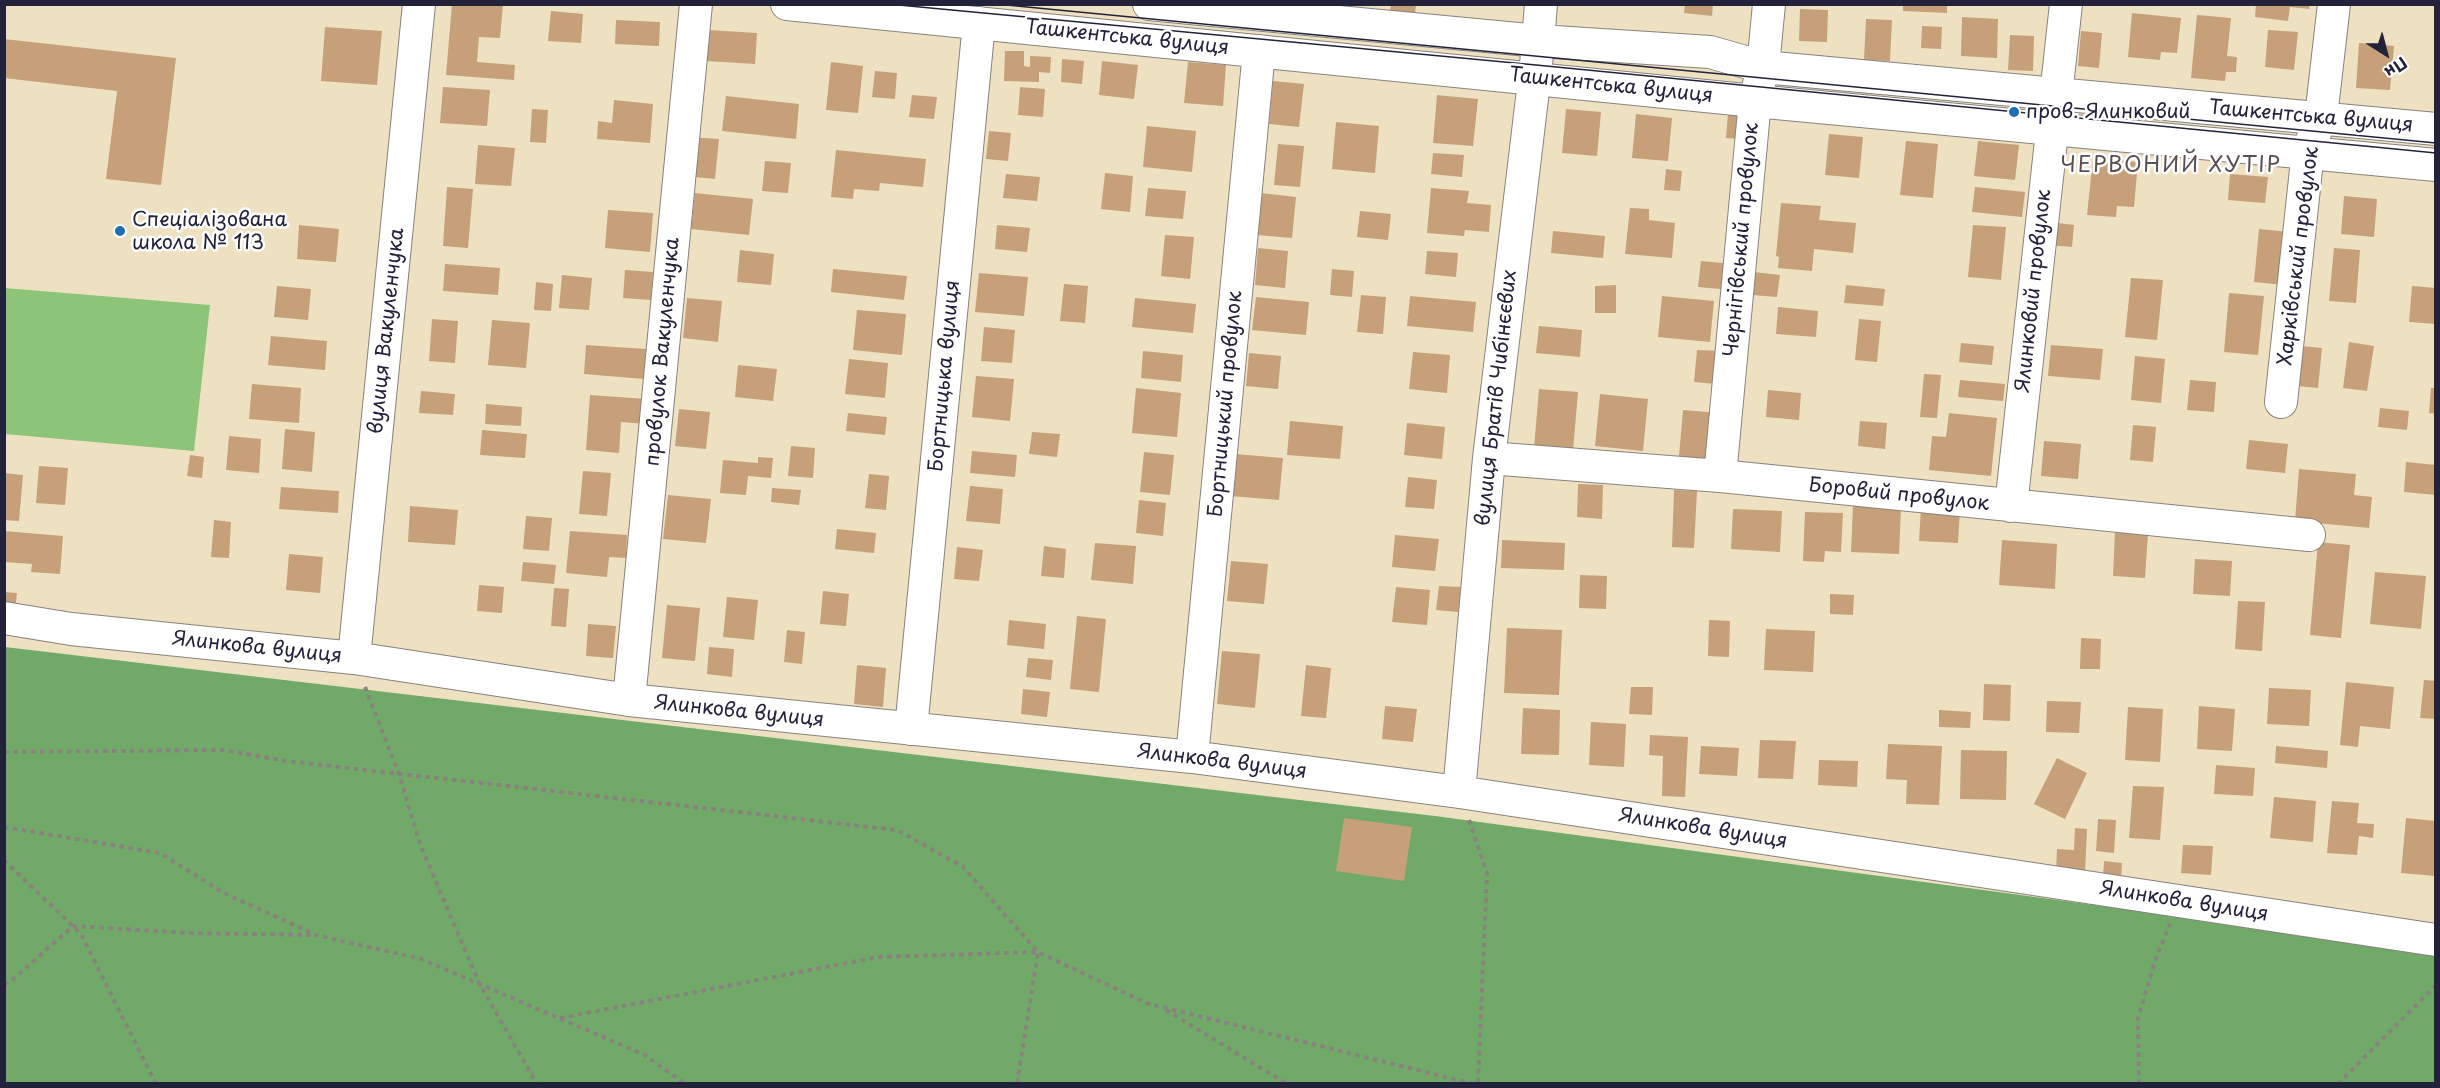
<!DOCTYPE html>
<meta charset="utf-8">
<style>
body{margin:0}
#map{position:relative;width:2440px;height:1088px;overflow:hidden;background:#eee1c2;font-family:"Playpen Sans",sans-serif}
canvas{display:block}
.frame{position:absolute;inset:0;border:6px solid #22223b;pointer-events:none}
.north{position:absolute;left:2356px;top:24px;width:60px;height:60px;-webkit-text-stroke:4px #fff;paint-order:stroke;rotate:144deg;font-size:16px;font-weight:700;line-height:24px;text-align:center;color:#22223b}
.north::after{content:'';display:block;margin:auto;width:21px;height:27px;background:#22223b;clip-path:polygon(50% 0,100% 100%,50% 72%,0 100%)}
</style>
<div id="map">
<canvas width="2440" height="1088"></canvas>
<div class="frame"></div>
<div class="north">Пн</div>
</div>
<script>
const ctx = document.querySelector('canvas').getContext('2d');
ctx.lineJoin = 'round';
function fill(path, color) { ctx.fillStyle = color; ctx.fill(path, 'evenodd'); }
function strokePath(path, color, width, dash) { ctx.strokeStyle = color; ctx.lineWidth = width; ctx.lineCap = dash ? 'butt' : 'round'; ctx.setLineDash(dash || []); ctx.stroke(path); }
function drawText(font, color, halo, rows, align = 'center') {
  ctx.font = font + ' "Playpen Sans",sans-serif'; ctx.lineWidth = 5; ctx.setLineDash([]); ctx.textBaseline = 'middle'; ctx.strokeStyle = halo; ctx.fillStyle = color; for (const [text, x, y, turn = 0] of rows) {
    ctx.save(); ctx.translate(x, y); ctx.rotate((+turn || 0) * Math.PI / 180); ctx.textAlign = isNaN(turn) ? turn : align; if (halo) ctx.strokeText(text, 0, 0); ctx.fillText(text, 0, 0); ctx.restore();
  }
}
const green = new Path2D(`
 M5 288 210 305 194 451 5 434Z`);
const forest = new Path2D(`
 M5 647 1435 816 2435 951V1083L5 1084Z`);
const building = new Path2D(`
 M452 4 503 5 500 38 479 37 477 62 515 65 514 80 446 75Z
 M1391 4H1416L1415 15 1390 14Z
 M1685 4H1713L1712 16 1684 13Z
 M1903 4H1947V13L1903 11Z
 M2256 4H2310L2309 9 2290 7 2288 21 2255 17Z
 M1800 9 1828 10 1827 42 1799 41Z
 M551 11 583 14 581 43 548 41Z
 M2132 13 2181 18 2177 53 2161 52 2160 60 2128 57Z
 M2197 15 2231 18 2227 56 2237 57 2236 72H2226L2225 81 2191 78Z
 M1962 17 1998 19 1997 58 1961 56Z
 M1866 19 1892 20 1890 61 1864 60Z
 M616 20 660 22 659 46 615 44Z
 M1922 26 1942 27 1941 49 1921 48Z
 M325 27 382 31 377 85 321 81Z
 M708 30 757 33 755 64 706 61Z
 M2268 30 2298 32 2294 70 2265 67Z
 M2081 31 2102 33 2099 68 2078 66Z
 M2010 35 2034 36 2033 71 2008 70Z
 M4 39 176 58 161 185 106 179 117 91 4 78Z
 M2359 43 2394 46 2390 90 2356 88Z
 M1005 51H1024V66L1030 67V56L1051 57 1050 73 1039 72V82L1004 81Z
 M1062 59 1084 61 1082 84 1061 82Z
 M1102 61 1138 65 1134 99 1099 95Z
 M831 62 863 66 858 113 826 110Z
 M1188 62 1226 65 1223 106 1184 103Z
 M875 71 897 73 895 99 872 97Z
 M1273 81 1304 84 1299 127 1269 124Z
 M443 87 490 90 487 126 440 123Z
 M1020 87 1045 89 1043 117 1018 115Z
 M912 95 937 97 934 119 909 117Z
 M1437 95 1478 99 1473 146 1433 143Z
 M726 96 799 104 796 139 722 131Z
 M614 100 653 104 650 143 597 139 598 121 612 123Z
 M532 109 548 110 546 143 530 142Z
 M1566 109 1601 112 1597 156 1562 153Z
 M1636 114 1672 118 1668 161 1632 158Z
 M1728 114 1742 116 1740 139 1726 138Z
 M1336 122 1379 126 1375 173 1332 169Z
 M1147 126 1196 131 1192 172 1143 167Z
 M989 131 1011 133 1008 161 986 159Z
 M1829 134 1863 137 1859 178 1825 175Z
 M688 137 719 139 715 179 684 176Z
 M1906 141 1938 144 1933 198 1900 195Z
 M1978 141 2019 145 2015 180 1974 176Z
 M1278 144 1304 146 1300 187 1274 185Z
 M478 145 515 148 511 186 475 184Z
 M836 150 926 159 923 187 880 183 879 191 854 189 853 199 831 197Z
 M1433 153 1464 155 1462 177 1431 174Z
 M2093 158 2138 162 2134 207 2117 206 2116 217 2087 215Z
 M765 161 791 163 788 193 762 191Z
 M1666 169 1682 171 1680 191 1664 190Z
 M1105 173 1133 176 1130 212 1101 209Z
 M1006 174 1040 177 1037 201 1003 198Z
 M2230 174 2268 177 2265 203 2228 200Z
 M447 187 473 189 468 248 443 246Z
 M1975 187 2025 192 2022 217 1972 212Z
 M1148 188 1186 191 1183 219 1145 216Z
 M1431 188 1469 191 1467 203 1491 205 1489 232 1465 230 1464 236 1427 233Z
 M695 193 753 199 749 235 691 229Z
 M1261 193 1296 197 1292 238 1257 235Z
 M2344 196 2377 199 2374 237 2341 234Z
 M1781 203 1821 206 1819 220 1856 223 1853 253 1814 249 1812 271 1778 268 1779 257 1776 256Z
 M1630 208 1649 209V220L1675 223 1672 258 1625 254Z
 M608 210 653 213 650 252 605 248Z
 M1360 211 1391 214 1388 240 1357 237Z
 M2049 222 2074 225 2072 247 2047 245Z
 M299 225 339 229 336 262 297 259Z
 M997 225 1030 228 1027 252 995 249Z
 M1973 225 2006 227 2001 280 1968 277Z
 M2259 229 2289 232 2284 285 2254 282Z
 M1553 231 1605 236 1603 258 1551 253Z
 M1165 235 1194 237 1190 279 1161 276Z
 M1258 248 1288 251 1285 288 1255 285Z
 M2334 248 2360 250 2356 303 2329 301Z
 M740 250 774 254 771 285 737 282Z
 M1427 251 1458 253 1456 277 1425 274Z
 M1701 261 1733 264 1731 290 1698 287Z
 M445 264 500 268 498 295 443 291Z
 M833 269 907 276 904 300 831 292Z
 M1332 269 1354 271 1352 297 1330 295Z
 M625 270 653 272 651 300 623 298Z
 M1754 272 1780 275 1777 297 1752 295Z
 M979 273 1028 277 1024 316 975 312Z
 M562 275 592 278 589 310 559 308Z
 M2131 278 2163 280 2157 340 2125 337Z
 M536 282 553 284 551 311 534 310Z
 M1064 284 1088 286 1085 323 1060 321Z
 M1616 285V313H1595V286Z
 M1846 285 1885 289 1883 306 1844 303Z
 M277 286 311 289 308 320 274 317Z
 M2412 286 2436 288V324L2409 322Z
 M2229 293 2264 296 2258 355 2224 352Z
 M1361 295 1386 297 1383 334 1357 332Z
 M1410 296 1476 302 1473 332 1407 326Z
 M1662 296 1714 301 1710 342 1658 337Z
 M1256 297 1309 302 1306 335 1252 330Z
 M687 298 722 301 718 342 683 338Z
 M1135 298 1196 304 1193 333 1132 327Z
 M1778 307 1818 311 1816 337 1776 334Z
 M857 310 906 314 902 355 853 350Z
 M432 319 458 321 455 363 429 361Z
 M1859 319 1881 321 1877 362 1855 360Z
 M492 320 530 323 526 368 488 365Z
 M1539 326 1582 330 1580 357 1536 353Z
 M984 327 1015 330 1012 363 981 361Z
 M271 336 327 341 325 370 268 365Z
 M2349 342 2374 346 2367 391 2343 388Z
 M1961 343 1994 346 1992 365 1959 362Z
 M586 345 646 349 644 379 584 374Z
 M2051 345 2103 349 2100 380 2048 376Z
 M2301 346 2322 348 2318 388 2297 386Z
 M1697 350 1720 351 1716 384 1694 382Z
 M1143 351 1183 355 1181 382 1141 378Z
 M1413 352 1450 355 1447 393 1409 389Z
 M1249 353 1281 356 1278 389 1246 386Z
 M2135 356 2165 359 2161 403 2131 400Z
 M849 359 888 363 885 398 845 394Z
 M738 365 777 369 773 401 735 397Z
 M1924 374 1941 375 1937 418 1920 417Z
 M976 376 1014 379 1010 421 972 417Z
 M1960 380 2005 384 2003 401 1958 397Z
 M2190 380 2216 382 2214 412 2187 410Z
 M252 384 301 388 299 423 249 419Z
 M1136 388 1181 393 1177 437 1132 433Z
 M2431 388H2436V414L2429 413Z
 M1539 389 1578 392 1573 451 1534 448Z
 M1768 390 1801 393 1799 420 1766 417Z
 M421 391 455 394 453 415 419 413Z
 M1600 394 1648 399 1643 451 1595 446Z
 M590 395 647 399 645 424 621 422 619 453 586 450Z
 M486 404 522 407 521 426 485 424Z
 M2380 408 2409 411 2407 430 2378 427Z
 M679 409 710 412 706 449 675 446Z
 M1683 410 1720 413 1716 460 1679 456Z
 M848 413 887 417 885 435 846 431Z
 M1949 413 1997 418 1991 476 1929 470 1932 436 1946 437Z
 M1290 421 1343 426 1340 459 1287 455Z
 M1860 421 1887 423 1885 449 1858 446Z
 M1407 423 1445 427 1442 459 1404 455Z
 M2133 425 2156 427 2153 462 2130 460Z
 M285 429 315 432 312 472 282 469Z
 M482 430 527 434 525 458 480 455Z
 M1032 432 1060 434 1057 457 1029 454Z
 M229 436 261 439 259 473 226 470Z
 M2249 440 2288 444 2285 473 2246 469Z
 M2044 441 2081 444 2078 479 2041 476Z
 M791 446 815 448 813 478 788 476Z
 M972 451 1017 455 1015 477 970 473Z
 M1144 452 1174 455 1170 495 1140 492Z
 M1235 454 1283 458 1279 500 1231 496Z
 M190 455 204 457 202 478 187 476Z
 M758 457 773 458 771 478 748 476 746 495 720 493 723 460 758 463Z
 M2406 462 2436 465V495L2404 492Z
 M39 466 68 468 65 505 36 503Z
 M2299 469 2356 474 2354 495 2372 497 2369 528 2295 521Z
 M583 471 611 473 607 516 579 514Z
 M4 473 23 475 19 521 4 520Z
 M869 474 889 476 886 510 865 508Z
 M1408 477 1437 480 1434 509 1405 507Z
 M1578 484 1603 485 1602 519 1577 517Z
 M970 486 1003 489 1000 524 966 521Z
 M281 487 339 491 338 513 279 509Z
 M772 488 801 490 799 505 771 502Z
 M1674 490 1697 491 1694 548 1672 547Z
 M668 495 711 499 706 543 663 539Z
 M1139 500 1166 503 1163 536 1136 533Z
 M410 506 458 510 455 545 408 542Z
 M1853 506 1901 508 1899 554 1851 552Z
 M1921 508 1960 510 1958 543 1919 541Z
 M1733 509 1782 511 1780 552 1731 549Z
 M1805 512 1843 513 1841 552 1825 551 1824 562 1803 561Z
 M526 516 552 518 549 551 523 549Z
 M214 520 231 522 229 558 211 557Z
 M837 529 876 533 874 553 835 549Z
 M4 531 63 536 60 574 31 572 32 564 4 562Z
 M570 531 627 535 626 558 609 557 607 577 566 573Z
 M2115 531 2148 533 2145 578 2113 576Z
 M1395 535 1439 539 1435 571 1392 567Z
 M1502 540 1565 543 1564 570 1501 568Z
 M2002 540 2057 544 2055 589 1999 585Z
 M2318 542 2350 545 2341 638 2310 635Z
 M1095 543 1136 546 1133 584 1091 580Z
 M1044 546 1066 549 1064 578 1041 576Z
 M957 547 983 550 979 581 954 579Z
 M289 554 323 557 320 593 286 590Z
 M2195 559 2232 561 2230 596 2193 594Z
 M1231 561 1268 564 1264 604 1227 601Z
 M523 562 556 565 554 584 521 581Z
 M2375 572 2426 576 2421 629 2370 624Z
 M1580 575 1607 576 1606 609 1579 608Z
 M479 585 504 587 502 613 477 611Z
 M1439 586 1461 587 1458 612 1436 610Z
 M1396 587 1430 590 1427 625 1392 622Z
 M554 588 569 589 566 627 551 626Z
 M823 591 849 594 846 626 820 624Z
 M4 592 17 593 15 612 4 611Z
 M1830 594 1854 595 1853 615 1830 614Z
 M727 597 758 600 754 640 723 637Z
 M2238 601 2265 602 2262 651 2235 649Z
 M667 605 700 608 695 661 662 658Z
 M1077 616 1106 619 1099 692 1070 689Z
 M1009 620 1046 624 1044 649 1007 645Z
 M1709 620 1730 621 1729 657 1708 656Z
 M588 624 616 626 613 658 586 656Z
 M1507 628 1562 630 1559 695 1504 693Z
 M1766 629 1815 631 1813 672 1764 670Z
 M787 630 805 632 802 664 784 662Z
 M2081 638 2101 639 2100 669H2080Z
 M709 647 734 649 732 677 707 674Z
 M1222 651 1260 654 1255 708 1217 704Z
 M1028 658 1053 660 1051 680 1026 677Z
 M857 665 886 668 883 707 854 704Z
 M1306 665 1331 668 1326 718 1301 716Z
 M2424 680 2436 681V719L2420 718Z
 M2346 682 2394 687 2390 729 2360 726 2358 747 2340 745Z
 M1984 684 2011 685 2010 721 1983 720Z
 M1631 687H1653L1652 715 1629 714Z
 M2269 688 2311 690 2309 726 2267 724Z
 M1023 689 1050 692 1047 717 1021 714Z
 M2047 701 2081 702 2079 733 2046 732Z
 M1385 706 1417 709 1413 742 1382 739Z
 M2199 706 2235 709 2232 751 2197 749Z
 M2128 707 2163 709 2160 762 2125 760Z
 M1523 708 1560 710 1559 755 1521 754Z
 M1939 710 1971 712 1970 728 1939 727Z
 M1591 722 1626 724 1624 767 1589 765Z
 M1650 735 1688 737 1685 797 1662 796 1663 756 1649 755Z
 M1760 740 1796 741 1793 779 1758 778Z
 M1888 744 1942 746 1939 805 1906 804 1907 780 1886 779Z
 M1701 746 1739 748 1737 776 1699 774Z
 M2276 746 2328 751 2327 768 2275 763Z
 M1961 750 2007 751 2006 800 1960 799Z
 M2057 758 2087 773 2065 819 2034 804Z
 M1819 760 1858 761 1857 787 1818 785Z
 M2216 765 2255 768 2253 796 2214 794Z
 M2133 786 2164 787 2160 840 2129 838Z
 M2274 797 2316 801 2313 842 2270 838Z
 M2332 801 2359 803 2357 823 2374 824 2373 838 2359 836 2357 855 2327 853Z
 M1344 818 1412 827 1404 881 1336 871Z
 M2406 818 2436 821V876L2401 873Z
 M2098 819 2116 820 2114 853 2096 851Z
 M2075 828 2087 829 2085 874 2056 872 2057 849 2074 850Z
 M2183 845 2213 846 2211 875 2181 873Z
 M2104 861 2122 863 2121 879 2103 878Z`);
const path = new Path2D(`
 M365 687 399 774 420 844 479 983 537 1084
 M4 752 224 750 286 761 897 830 962 866 1038 952 1146 1003 1474 1084
 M1469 820 1487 873 1478 1084
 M4 827 160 853 224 893 316 935 421 959 645 1055 685 1084
 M4 860 81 934 156 1084
 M4 984 11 981 73 926 190 933 312 935
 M1166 1010 1287 1084
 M560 1018 878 957 1038 952 1017 1084
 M2139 1084 2138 1018 2157 955 2170 924
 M2338 1084 2436 985`);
const minor = new Path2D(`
 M787 4 1755 101 2436 165
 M1149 4 1539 41 1710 52 1763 67 2436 129
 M2281 402 2308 151 2321 117 2334 4
 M1489 458 1720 476 2309 535
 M1720 476 1755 101 1763 67 1769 4
 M2011 506 2066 4
 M4 618 71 629 354 658 629 700 1192 757 1459 792 2436 940
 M354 658 419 4
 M629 700 696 4
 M911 729 979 23
 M1192 757 1259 51
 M1459 792 1489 458 1536 65 1541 4`);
const tram = new Path2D(`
 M888 4 1536 65 2436 153
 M996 4 2436 143`);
const markers = [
 [2014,112,6,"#1f6fb2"],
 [120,231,6,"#1f6fb2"]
];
const streetNames = [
 ["Ташкентська вулиця",1127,38,6],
 ["Ташкентська вулиця",1611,86,6],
 ["Ташкентська вулиця",2311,117,5],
 ["Чернігівський провулок",1742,240,-85],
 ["Харківський провулок",2299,256,-83],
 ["Ялинковий провулок",2034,291,-84],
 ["вулиця Вакуленчука",387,331,-84],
 ["провулок Вакуленчука",663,352,-85],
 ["Бортницька вулиця",945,376,-85],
 ["вулиця Братів Чибінєєвих",1497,398,-84],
 ["Бортницький провулок",1226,404,-85],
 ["Боровий провулок",1899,495,6],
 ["Ялинкова вулиця",257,648,6],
 ["Ялинкова вулиця",739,712,6],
 ["Ялинкова вулиця",1222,762,7],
 ["Ялинкова вулиця",1703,829,9],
 ["Ялинкова вулиця",2184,902,9]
];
const poiNames = [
 ["пров. Ялинковий",2026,112],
 ["Спеціалізована",132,220],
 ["школа № 113",132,243]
];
const quarterNames = [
 ["ЧЕРВОНИЙ ХУТІР",2171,166]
];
fill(green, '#8cc478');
fill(forest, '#71aa68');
fill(building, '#c5a079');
strokePath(minor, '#88827e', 34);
strokePath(path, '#88827e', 4, [4.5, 4.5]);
strokePath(minor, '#fff', 32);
strokePath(tram, '#22223b', 1.5);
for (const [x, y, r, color] of markers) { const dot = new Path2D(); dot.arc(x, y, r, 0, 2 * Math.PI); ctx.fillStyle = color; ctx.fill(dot); strokePath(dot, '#fff', 2); }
drawText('20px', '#22223b', '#fff', streetNames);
drawText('20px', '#22223b', '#fff', poiNames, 'left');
ctx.letterSpacing = '1.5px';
drawText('22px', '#5b4e51', '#fff', quarterNames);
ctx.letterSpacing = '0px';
</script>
